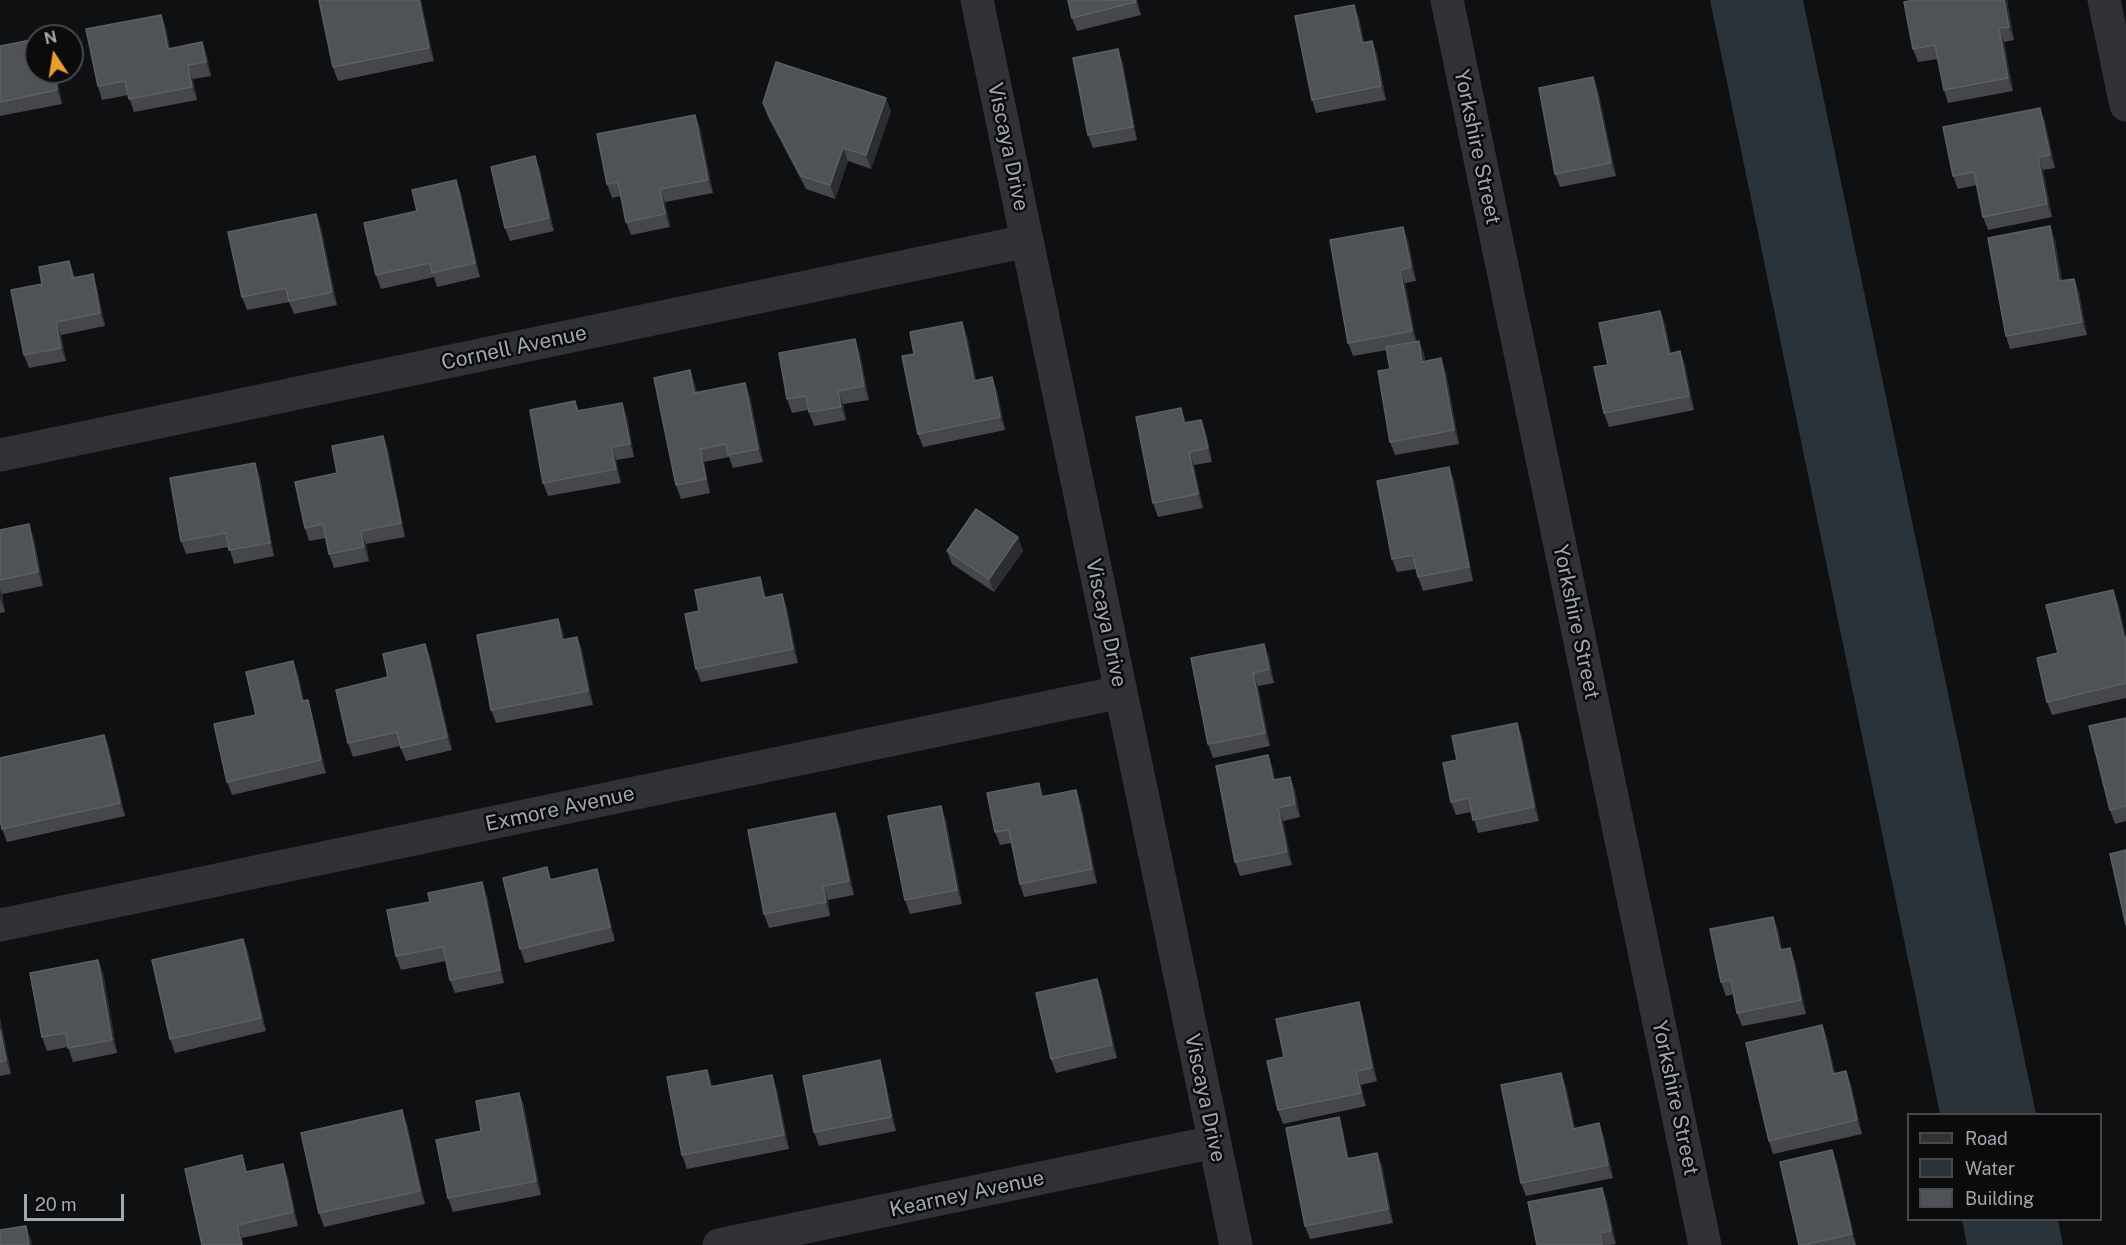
<!DOCTYPE html>
<style>
body{margin:0}
#map{position:relative;width:2126px;height:1245px;overflow:hidden;background:#0f1011;font-family:"Public Sans",sans-serif}
canvas{display:block}
.legend{position:absolute;left:1907px;top:1113px;width:195px;height:108px;box-sizing:border-box;background:#0b0b0c;border:2px solid #47494e;margin:0;padding:8px 10px;list-style:none;font-size:18px;color:#a1a7b1}
.legend li{display:flex;align-items:center;gap:12px;height:30px}
.legend b{width:30px;border:2px solid #47494e}
.north{position:absolute;left:24px;top:24px;width:60px;height:60px;box-sizing:border-box;background:#0b0b0c;border:2px solid #47494e;border-radius:50%;rotate:348deg;font-size:16px;font-weight:700;line-height:24px;text-align:center;color:#a1a7b1}
.north::after{content:'';display:block;margin:auto;width:21px;height:27px;background:#ea9d2e;clip-path:polygon(50% 0,100% 100%,50% 72%,0 100%)}
.scale{position:absolute;left:24px;top:1194px;width:100px;height:27px;box-sizing:border-box;border:3px solid #a1a7b1;border-top:0;padding-left:8px;font-size:18px;line-height:21px;white-space:nowrap;color:#a1a7b1;-webkit-text-stroke:4px #0b0b0c;paint-order:stroke}
</style>
<div id="map">
<canvas width="2126" height="1245"></canvas>
<ul class="legend">
<li><b style="height:8px;background:#313236"></b>Road</li>
<li><b style="height:16px;background:#2a3339"></b>Water</li>
<li><b style="height:16px;background:#4f5257"></b>Building</li>
</ul>
<div class="north">N</div>
<div class="scale">20 m</div>
</div>
<script>
const ctx = document.querySelector('canvas').getContext('2d');
ctx.lineJoin = 'round';
function fill(path, color) { ctx.fillStyle = color; ctx.fill(path, 'evenodd'); }
function strokePath(path, color, width, dash) { ctx.strokeStyle = color; ctx.lineWidth = width; ctx.lineCap = dash ? 'butt' : 'round'; ctx.setLineDash(dash || []); ctx.stroke(path); }
function drawText(font, color, halo, rows, align = 'center') {
  ctx.font = font + ' "Public Sans",sans-serif'; ctx.lineWidth = 5; ctx.setLineDash([]); ctx.textBaseline = 'middle'; ctx.strokeStyle = halo; ctx.fillStyle = color; for (const [text, x, y, turn = 0] of rows) {
    ctx.save(); ctx.translate(x, y); ctx.rotate((+turn || 0) * Math.PI / 180); ctx.textAlign = isNaN(turn) ? turn : align; if (halo) ctx.strokeText(text, 0, 0); ctx.fillText(text, 0, 0); ctx.restore();
  }
}
const water = new Path2D(`
 M1710 0H1803L2036 1114H1940Z
 M1962 1220H2058L2063 1245H1967Z`);
const street = new Path2D(`
 M977 0 1236 1245
 M1447 0 1705 1245
 M2104 0 2126 105
 M0 455 1027 241
 M0 925 1121 692
 M719 1245 1214 1142`);
const wall = new Path2D(`
 M421 0 434 61 338 81 333 67Z
 M1068 0H1137L1141 15 1077 31 1072 18Z
 M1914 0H2007L2014 40 2004 42 2013 91 1948 103 1944 90 1938 59 1918 62 1913 49Z
 M161 15 166 28 170 49 202 42 207 56 211 76 193 79 197 100 134 112 128 95 102 100 98 86Z
 M1359 18 1364 42 1372 41 1377 54 1386 100 1316 113 1312 100Z
 M0 46 56 72 62 104 0 116Z
 M1123 63 1137 140 1093 148 1088 135Z
 M1598 90 1616 176 1560 187 1555 174Z
 M763 103 891 111 871 169 848 161 835 199 806 189 768 117Z
 M695 115 700 128 713 193 665 202 670 227 631 235 626 222 621 196 612 198 607 184Z
 M2045 121 2055 168 2043 170 2052 217 1988 230 1983 217 1977 185 1958 189 1953 176Z
 M540 170 554 231 510 241 505 228Z
 M456 180 461 194 480 277 437 287 434 277 381 289 376 275 417 211Z
 M321 227 337 305 294 314 289 302 247 310 242 297Z
 M1408 240 1416 281 1405 283 1416 341H1419L1424 354 1425 361 1446 372 1459 444 1395 455 1390 442V369L1387 350 1353 356 1348 343Z
 M2055 240 2062 281 2074 279 2079 292 2087 335 2010 349 2006 336Z
 M69 261 75 278 93 274 97 288 105 326 61 335 66 361 29 368 24 355 42 284Z
 M1660 311 1665 324 1671 353 1680 351 1685 365 1694 410 1609 427 1604 413 1608 365Z
 M967 336 976 380 997 390 1005 430 923 447 918 434 914 354Z
 M860 353 869 400 843 404 846 420 814 426 808 410 792 413 787 399Z
 M745 383 750 397 763 462 733 468 729 457 704 462 710 493 681 499 676 485 695 384 697 393Z
 M575 401 579 411 627 416 634 457 616 460 621 483 548 496 543 483Z
 M1201 420 1206 433 1212 462 1194 465 1203 508 1158 517 1153 503 1186 423Z
 M383 436 388 449 405 537 366 544 369 561 334 568 329 554 326 538 309 541 305 528 337 473Z
 M255 463 260 477 274 556 234 564 229 547 186 554 181 541Z
 M1454 480 1473 581 1423 591 1418 577 1416 569 1397 572 1392 559Z
 M0 530 34 538 43 586 2 594 5 612 0 613Z
 M1018 537 1023 551 994 592 952 564 947 551Z
 M760 577 766 598 782 594 787 608 798 663 701 682 696 669 699 611Z
 M2118 603 2126 637V698L2052 715 2047 702 2058 653Z
 M558 619 563 632 564 639 577 637 582 650 593 705 496 723 491 710Z
 M425 644 430 657 452 750 406 761 400 746 353 757 348 743 388 677Z
 M1264 644 1269 657 1274 683 1258 686 1270 746 1213 758 1208 744Z
 M298 674 304 701 312 714 326 773 232 795 227 782 256 715Z
 M2126 718V821L2115 824 2110 810Z
 M1517 723 1522 737 1539 821 1478 833 1472 812 1456 815 1451 802 1457 760Z
 M104 735 109 748 125 816 7 842 2 829Z
 M1268 755 1273 769 1275 780 1290 777 1295 790 1300 817 1283 821 1292 865 1240 876 1235 862Z
 M1044 797 1081 804 1097 883 1024 897 1020 884 1012 843 1000 845 995 832Z
 M941 806 946 820 962 904 910 914 905 900Z
 M835 813 840 827 854 895 828 900 830 916 769 928 764 914Z
 M547 867 551 880 601 883 615 941 525 963 520 949Z
 M487 896 504 983 455 993 450 980 446 961 401 970 396 956Z
 M1773 917 1778 930 1782 949 1795 961 1806 1014 1742 1026 1737 1013 1734 994 1726 996 1721 982Z
 M243 939 248 952 266 1031 175 1053 170 1039Z
 M98 960 103 973 117 1053 73 1062 68 1047 47 1051 42 1037Z
 M1097 979 1102 992 1117 1058 1056 1073 1051 1059Z
 M1359 1002 1363 1016 1377 1081 1361 1085 1366 1106 1283 1124 1278 1110 1284 1057Z
 M0 1018 11 1074 0 1076Z
 M1822 1025 1827 1038 1835 1074 1851 1085 1862 1134 1773 1154 1769 1141Z
 M884 1074 896 1131 819 1146 814 1132Z
 M712 1083 713 1087 777 1089 789 1149 687 1169 682 1155Z
 M1566 1086 1575 1128 1604 1137 1613 1178 1526 1196 1521 1183Z
 M519 1093 524 1106 541 1195 453 1212 448 1198 481 1131Z
 M1339 1117 1343 1131 1349 1159 1377 1153 1382 1166 1393 1223 1310 1239 1305 1226Z
 M407 1124 425 1204 324 1227 319 1213Z
 M1837 1163 1856 1245H1799Z
 M248 1172 288 1178 298 1226 242 1238 202 1245Z
 M1607 1201 1616 1244 1610 1245H1537Z`);
const shadedWall = new Path2D(`
 M419 0H421L434 61 429 48Z
 M1135 0H1137L1141 15Z
 M2004 0H2007L2014 40 2009 27Z
 M1354 5 1359 18 1367 56 1362 43Z
 M161 15 166 28 173 63 168 49Z
 M1999 28 2004 42 2013 91 2008 78Z
 M1372 41 1377 54 1386 100 1381 86Z
 M202 42 207 56 211 76 206 62Z
 M1118 49 1123 63 1137 140 1133 127Z
 M188 65 193 79 197 100 192 87Z
 M54 72H56L62 104 57 90Z
 M1593 77 1598 90 1616 176 1611 163Z
 M886 98 891 111 871 169 866 155Z
 M2040 108 2045 121 2055 168 2050 155Z
 M695 115 700 128 713 193 708 180Z
 M843 148 848 161 835 199 830 185Z
 M535 156 540 170 554 231 549 218Z
 M2038 157 2043 170 2052 217 2047 204Z
 M456 180 461 194 480 277 475 263Z
 M660 189 665 202 670 227 665 214Z
 M316 214 321 227 337 305 332 292Z
 M2050 226 2055 240 2064 294 2059 281Z
 M1403 227 1408 240 1416 281 1411 267Z
 M69 261 74 274 77 292 73 278Z
 M1400 270 1405 283 1417 344 1412 331Z
 M93 274 97 288 105 326 100 313Z
 M2074 279 2079 292 2087 335 2082 322Z
 M1660 311 1665 324 1673 367 1669 354Z
 M56 322 61 335 66 361 61 348Z
 M962 322 967 336 979 394 974 381Z
 M855 339 860 353 869 400 864 386Z
 M1419 341 1424 354 1427 375 1422 362Z
 M1680 351 1685 365 1694 410 1689 396Z
 M1441 358 1446 372 1459 444 1454 430Z
 M690 370 695 384 699 407 694 393Z
 M992 377 997 390 1005 430 1000 417Z
 M745 383 750 397 763 462 758 449Z
 M838 391 843 404 846 420 841 407Z
 M622 403 627 416 634 457 630 444Z
 M1181 408 1186 421 1189 437 1184 423Z
 M1201 420 1206 433 1212 462 1208 448Z
 M383 436 388 449 405 537 401 523Z
 M611 447 616 460 621 483 616 469Z
 M700 449 704 462 710 493 706 479Z
 M1189 452 1194 465 1203 508 1198 494Z
 M255 463 260 477 274 556 270 543Z
 M1449 467 1454 480 1473 581 1469 567Z
 M29 524 34 538 43 586 38 572Z
 M361 531 366 544 369 561 364 547Z
 M1018 537 1023 551 994 592 989 579Z
 M760 577 764 591 769 611 764 598Z
 M0 589 2 594 5 612 0 599Z
 M2113 590 2118 603 2126 637H2124Z
 M782 594 787 608 798 663 793 649Z
 M558 619 563 632 567 653 562 640Z
 M577 637 582 650 593 705 588 691Z
 M425 644 430 657 452 750 447 737Z
 M1264 644 1269 657 1274 683 1269 669Z
 M293 661 298 674 307 715 302 701Z
 M1253 673 1258 686 1270 746 1265 733Z
 M308 700 312 714 326 773 321 760Z
 M1517 723 1522 737 1539 821 1534 807Z
 M104 735 109 748 125 816 120 803Z
 M1268 755 1273 769 1277 794 1273 780Z
 M1290 777 1295 790 1300 817 1295 804Z
 M1039 783 1044 796 1041 797Z
 M1076 790 1081 804 1097 883 1092 869Z
 M941 806 946 820 962 904 957 890Z
 M1278 808 1283 821 1292 865 1287 852Z
 M835 813 840 827 854 895 849 881Z
 M597 869 601 883 615 941 610 927Z
 M482 882 487 896 504 983 500 970Z
 M823 886 828 900 830 916 826 902Z
 M1773 917 1778 930 1785 963 1780 950Z
 M243 939 248 952 266 1031 261 1018Z
 M1790 948 1795 961 1806 1014 1801 1000Z
 M98 960 103 973 117 1053 112 1040Z
 M1097 979 1102 992 1117 1058 1112 1045Z
 M1359 1002 1363 1016 1377 1081 1372 1068Z
 M0 1018 11 1074 6 1060 0 1030Z
 M1822 1025 1827 1038 1838 1087 1833 1074Z
 M880 1060 884 1074 896 1131 891 1117Z
 M707 1070 712 1083 715 1101 710 1087Z
 M1356 1071 1361 1085 1366 1106 1361 1093Z
 M1846 1071 1851 1085 1862 1134 1857 1120Z
 M1561 1073 1566 1086 1578 1142 1573 1129Z
 M772 1075 777 1089 789 1149 784 1135Z
 M519 1093 524 1106 541 1195 536 1181Z
 M402 1110 407 1124 425 1204 420 1191Z
 M1339 1117 1343 1131 1352 1173 1347 1159Z
 M1599 1123 1604 1137 1613 1178 1608 1165Z
 M1832 1150 1837 1163 1856 1245 1852 1234Z
 M1377 1153 1382 1166 1393 1223 1388 1209Z
 M283 1164 288 1178 298 1226 293 1212Z
 M1602 1188 1607 1201 1616 1244 1611 1231Z
 M237 1225 242 1238 243 1245H242Z
 M26 1226 31 1239 32 1245H29Z`);
const building = new Path2D(`
 M319 0H419L429 48 333 67Z
 M1068 0H1135L1136 2 1072 18Z
 M1914 0H2004L2009 27 1999 28 2008 78 1944 90 1935 45 1913 49 1904 2Z
 M1354 5 1362 43 1372 41 1381 86 1312 100 1295 16Z
 M161 15 168 49 202 42 206 62 188 65 192 87 129 99 125 81 98 86 86 29Z
 M36 39V72H54L57 90 0 102V46Z
 M1118 49 1133 127 1088 135 1073 58Z
 M776 62 886 98 866 155 843 148 830 185 801 176 763 103Z
 M1593 77 1611 163 1555 174 1539 88Z
 M2040 108 2050 155 2038 157 2047 204 1983 217 1974 172 1953 176 1943 127Z
 M695 115 708 180 660 189 665 214 626 222 618 182 607 184 597 134Z
 M535 156 549 218 505 228 491 167Z
 M456 180 475 263 432 273 430 263 376 275 364 223 417 211 412 190Z
 M316 214 332 292 289 301 286 288 242 297 228 232Z
 M2050 226 2059 281 2074 279 2082 322 2006 336 1988 238Z
 M1403 227 1411 267 1400 270 1412 331 1348 343 1330 240Z
 M69 261 73 278 93 274 100 313 56 322 61 348 24 355 11 290 42 284 39 267Z
 M1660 311 1669 354 1680 351 1689 396 1604 413 1594 367 1608 365 1599 323Z
 M962 322 974 381 992 377 1000 417 918 434 902 356 914 354 910 332Z
 M855 339 864 386 838 391 841 407 809 412 806 396 787 399 779 353Z
 M1419 341 1422 362 1441 358 1454 430 1390 442 1378 371 1390 369 1386 347Z
 M690 370 694 393 745 383 758 449 728 455 726 444 700 449 706 479 676 485 654 378Z
 M575 401 577 411 622 403 630 444 611 447 616 469 543 483 530 410Z
 M1181 408 1184 423 1201 420 1208 448 1189 452 1198 494 1153 503 1136 417Z
 M383 436 401 523 361 531 364 547 329 554 323 524 305 528 295 482 337 473 332 446Z
 M255 463 270 543 229 550 226 533 181 541 170 478Z
 M1449 467 1469 567 1418 577 1413 555 1392 559 1377 481Z
 M976 509 1018 537 989 579 947 551Z
 M29 524 38 572 0 580V530Z
 M760 577 764 598 782 594 793 649 696 669 685 614 699 611 695 590Z
 M2113 590 2124 637H2126V683L2047 702 2037 658 2058 653 2046 605Z
 M558 619 562 640 577 637 588 691 491 710 477 635Z
 M425 644 447 737 401 748 397 732 348 743 336 690 388 677 383 654Z
 M1264 644 1269 669 1253 673 1265 733 1208 744 1191 658Z
 M293 661 302 701 308 700 321 760 227 782 214 724 256 715 246 672Z
 M2126 718V806L2110 810 2089 726Z
 M1517 723 1534 807 1473 820 1469 798 1451 802 1443 763 1457 760 1452 736Z
 M104 735 120 803 2 829 0 819V758Z
 M1268 755 1273 780 1290 777 1295 804 1278 808 1287 852 1235 862 1216 766Z
 M1039 783 1041 797 1076 790 1092 869 1020 884 1009 830 995 832 987 793Z
 M941 806 957 890 905 900 888 816Z
 M835 813 849 881 823 886 826 902 764 914 748 830Z
 M2126 850V925L2110 854Z
 M547 867 550 880 597 869 610 927 520 949 503 878Z
 M482 882 500 970 450 980 443 947 396 956 387 910 430 902 428 893Z
 M1773 917 1780 950 1790 948 1801 1000 1737 1013 1731 980 1721 982 1710 929Z
 M243 939 261 1018 170 1039 152 960Z
 M98 960 112 1040 68 1048 66 1033 42 1037 30 973Z
 M1097 979 1112 1045 1051 1059 1036 993Z
 M1359 1002 1372 1068 1356 1071 1361 1093 1278 1110 1267 1061 1284 1057 1276 1019Z
 M1822 1025 1833 1074 1846 1071 1857 1120 1769 1141 1746 1043Z
 M0 1030 6 1060 0 1062Z
 M880 1060 891 1117 814 1132 803 1076Z
 M707 1070 710 1087 772 1075 784 1135 682 1155 667 1077Z
 M1561 1073 1573 1129 1599 1123 1608 1165 1521 1183 1501 1085Z
 M519 1093 536 1181 448 1198 436 1140 481 1131 476 1101Z
 M402 1110 420 1191 319 1213 301 1133Z
 M1339 1117 1347 1159 1377 1153 1388 1209 1305 1226 1286 1128Z
 M1832 1150 1852 1234 1803 1245H1799L1780 1162Z
 M242 1155 246 1172 283 1164 293 1212 237 1225 242 1245H202L185 1169Z
 M1602 1188 1611 1231 1600 1233 1602 1245H1537L1528 1202Z
 M26 1226 29 1245H0V1230Z`);
const streetNames = [
 ["Viscaya Drive",1008,147,78],
 ["Yorkshire Street",1477,147,78],
 ["Cornell Avenue",514,348,-12],
 ["Yorkshire Street",1576,622,78],
 ["Viscaya Drive",1106,623,78],
 ["Exmore Avenue",560,809,-12],
 ["Viscaya Drive",1205,1098,78],
 ["Yorkshire Street",1675,1098,78],
 ["Kearney Avenue",967,1194,-12]
];
fill(water, '#2a3339');
strokePath(street, '#313236', 33);
fill(wall, '#45474c');
fill(shadedWall, '#2b2d30');
fill(building, '#4f5257');
strokePath(building, '#5c5f65', 1.5);
drawText('21px', '#a1a7b1', '#0b0b0c', streetNames);
</script>
